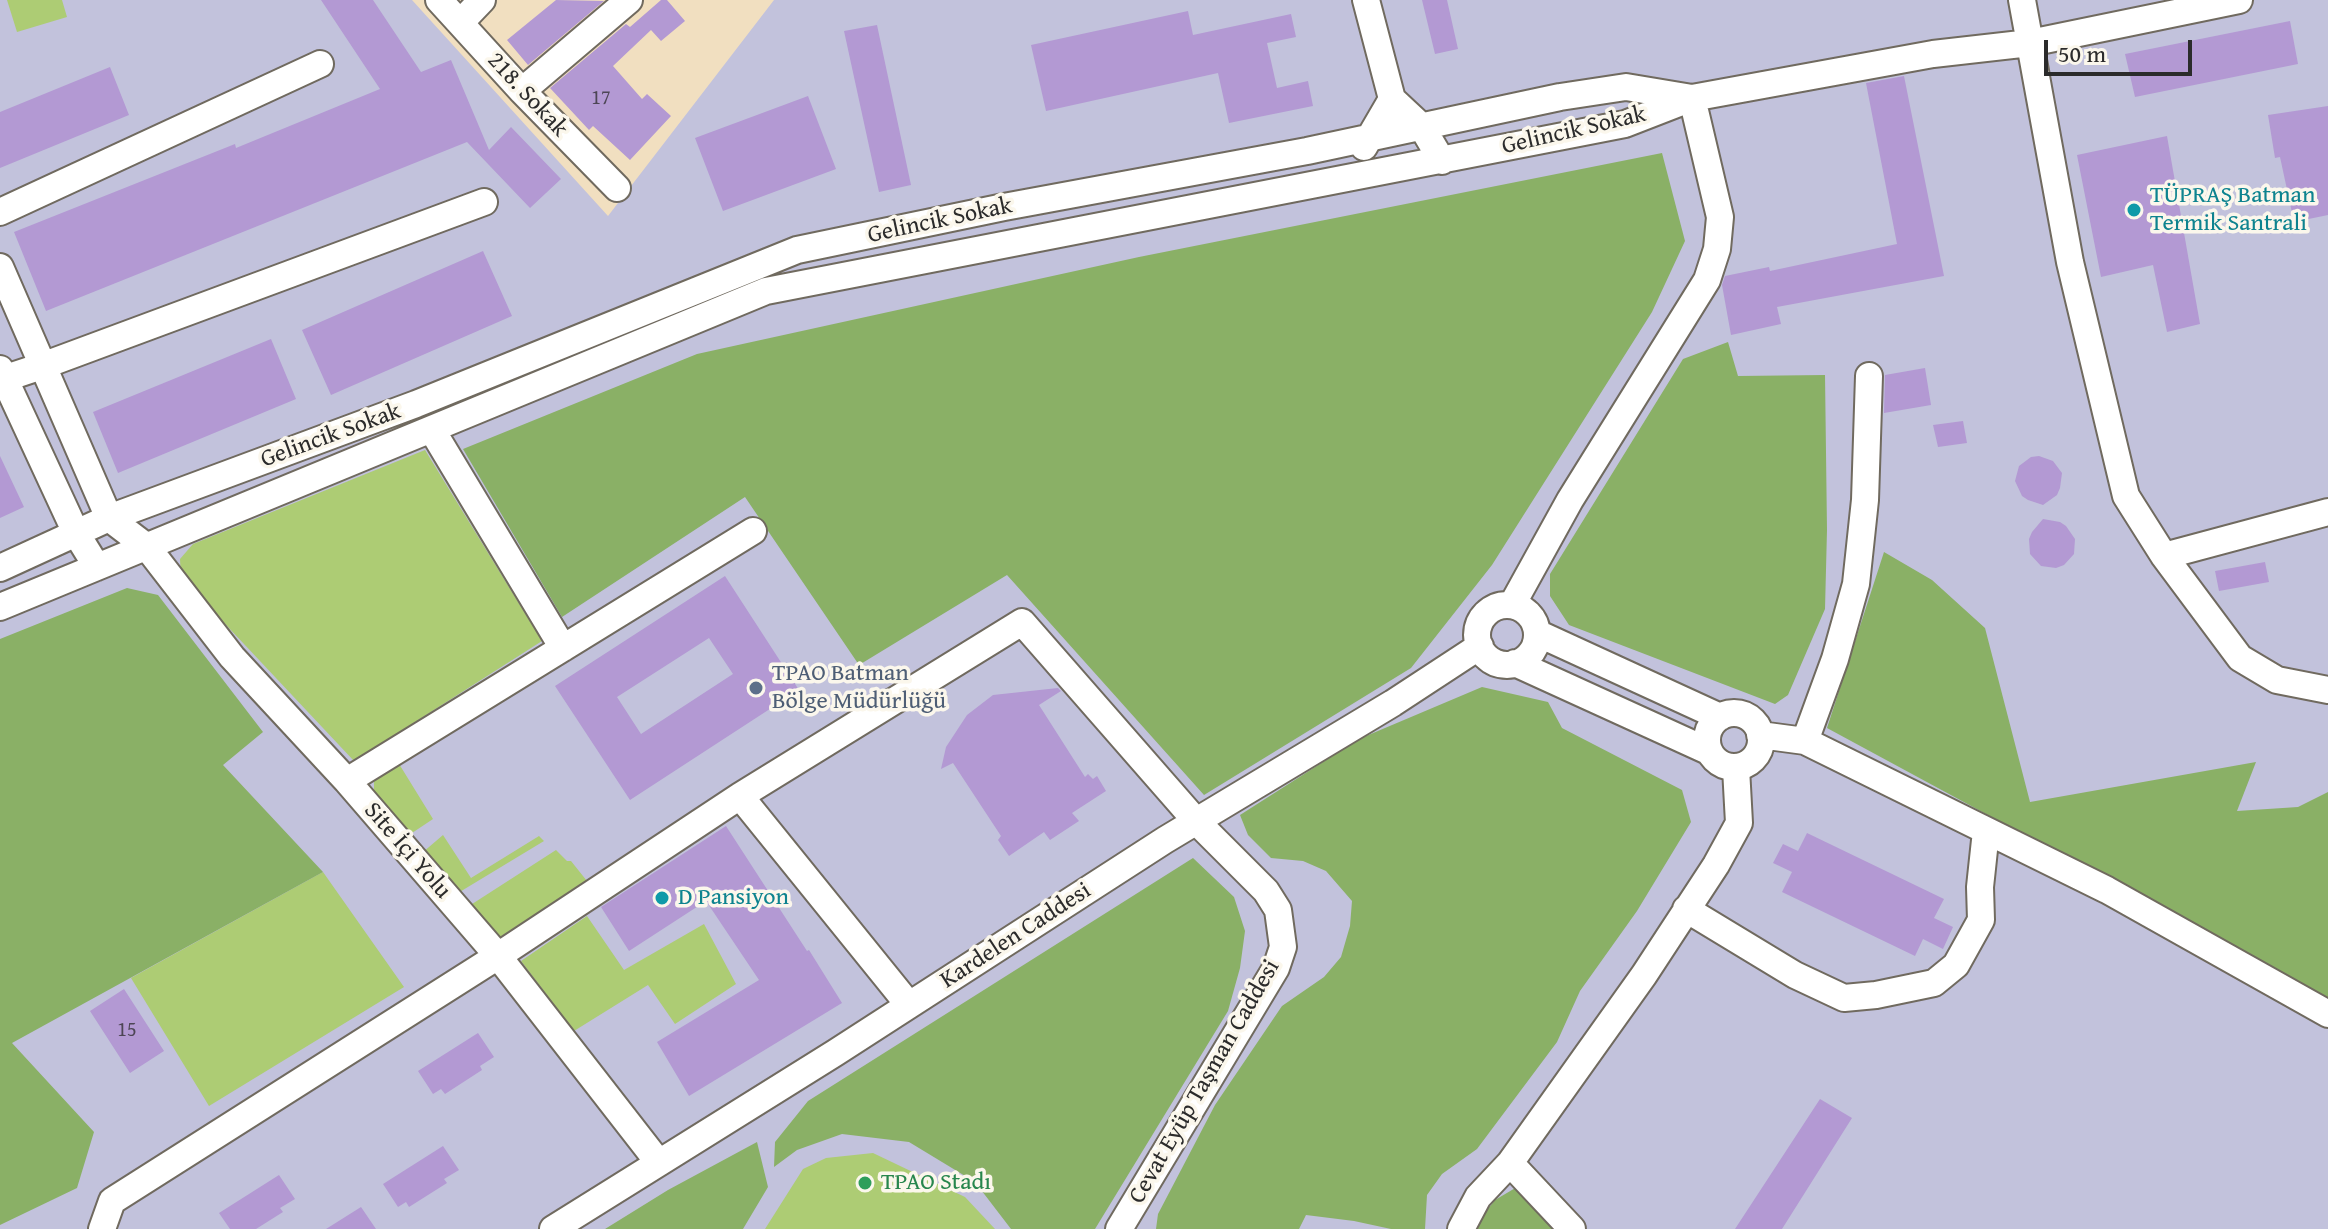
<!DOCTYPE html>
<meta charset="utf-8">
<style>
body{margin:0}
#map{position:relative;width:2328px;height:1229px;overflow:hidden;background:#f1dfc0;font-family:"Gentium Book Plus",serif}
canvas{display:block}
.scale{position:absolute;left:2044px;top:40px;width:148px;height:36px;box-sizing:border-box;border:4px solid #2b2b2b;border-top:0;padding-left:10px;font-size:24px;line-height:28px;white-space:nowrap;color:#2b2b2b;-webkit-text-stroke:6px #fbf7ec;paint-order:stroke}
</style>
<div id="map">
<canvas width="2328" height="1229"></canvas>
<div class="scale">50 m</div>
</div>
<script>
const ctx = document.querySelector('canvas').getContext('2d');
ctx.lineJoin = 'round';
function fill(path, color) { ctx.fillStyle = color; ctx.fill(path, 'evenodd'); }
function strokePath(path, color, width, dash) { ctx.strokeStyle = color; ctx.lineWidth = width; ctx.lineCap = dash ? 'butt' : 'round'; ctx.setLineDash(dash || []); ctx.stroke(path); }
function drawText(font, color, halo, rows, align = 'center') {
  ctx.font = font + ' "Gentium Book Plus",serif'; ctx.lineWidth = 7; ctx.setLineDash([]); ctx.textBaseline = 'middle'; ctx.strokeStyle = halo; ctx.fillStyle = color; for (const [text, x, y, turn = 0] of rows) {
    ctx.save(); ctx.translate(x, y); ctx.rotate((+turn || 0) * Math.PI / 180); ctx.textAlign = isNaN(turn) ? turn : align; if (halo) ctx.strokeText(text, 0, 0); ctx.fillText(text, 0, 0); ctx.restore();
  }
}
const industrial = new Path2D(`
 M0 0H412L608 216 774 0H2328V1229H0Z`);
const green = new Path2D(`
 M7 0H62L67 17 17 32Z
 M425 450 542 641 354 761 181 577 180 559 193 544Z
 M396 759 433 819 409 835 374 793V780Z
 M443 835 471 878 539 836 544 841 458 893 422 853Z
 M556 850 567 861H571L587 881 494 941 469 906Z
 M323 872 404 987 209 1106 131 978Z
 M587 916 624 970 704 924 736 984 675 1024 648 985 574 1031 521 961Z
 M873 1153 965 1197 995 1229H765L803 1169 826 1158Z`);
const forest = new Path2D(`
 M1662 153 1685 241 1652 312 1492 565 1411 668 1204 795 1007 575 859 665 745 497 562 617 463 449 697 354 1139 257Z
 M1728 342 1738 376 1825 375 1827 530 1825 609 1788 695 1775 704 1569 625 1550 596V574L1683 359Z
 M1884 552 1932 580 1985 628 2030 802 2256 762 2237 811 2298 807 2328 792V999L1827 728Z
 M127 588 158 595 263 732 223 765 323 872 12 1043 94 1132 77 1188 0 1225V639Z
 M1482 687 1548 702 1562 728 1682 790 1691 822 1637 911 1580 991 1557 1042 1477 1149 1442 1174 1427 1195 1425 1229H1391L1354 1221 1306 1215 1299 1229H1156L1158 1214 1215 1105 1282 1006 1324 977 1341 957 1350 926 1352 901 1326 871 1303 861 1271 858 1248 835 1240 815 1359 739Z
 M1193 858 1234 897 1245 931 1240 968 1228 1011 1095 1229H1011L975 1182 909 1142 842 1134 797 1150 774 1167 775 1142 808 1101Z
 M757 1142 768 1187 743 1229H605L668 1190Z
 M1517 1187 1554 1229H1472L1495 1200Z`);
const building = new Path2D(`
 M321 0H373L421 72 451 60 489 150 511 127 561 179 530 208 467 142 46 311 14 232 235 144 236 148 380 89Z
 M556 0 604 1 528 65 507 40Z
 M661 0H667L685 21 661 41 651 30 613 66 642 99 647 94 671 116 630 160 593 126 589 130 550 88 626 24 630 27Z
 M1422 0H1447L1458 49 1435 54Z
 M1188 11 1193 35 1291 14 1296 37 1267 43 1277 88 1308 81 1313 106 1229 123 1218 73 1046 111 1031 45Z
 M2290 21 2298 64 2135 97 2125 54Z
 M877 25 911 185 879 192 844 31Z
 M110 67 129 115 0 168V112Z
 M1904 76 1944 276 1777 307 1781 324 1731 335 1722 285 1725 276 1769 267 1770 271 1897 244 1866 83Z
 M808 96 836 169 723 211 695 138Z
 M2328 106V215L2294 222 2280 157 2275 158 2268 115Z
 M2167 136 2200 324 2167 332 2153 265 2101 277 2077 155Z
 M483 251 512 316 331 395 302 330Z
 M271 339 296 399 118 473 93 412Z
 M1925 368 1931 405 1884 413 1885 375Z
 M1963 421 1967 443 1938 447 1933 425Z
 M0 456 24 507 0 518Z
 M2039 456 2053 461 2062 473 2060 488 2057 495 2043 505 2028 500 2022 496 2015 481 2019 466 2031 457Z
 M2043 519 2060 522 2066 526 2075 539 2074 554 2064 565 2056 568 2041 566 2030 554 2029 539 2032 532Z
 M2265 562 2269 582 2219 591 2215 571Z
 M725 576 799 690 630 800 555 686ZM709 638 733 674 641 734 617 697Z
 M1058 688 1061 691 1039 705 1085 777 1088 774 1093 779 1097 776 1106 791 1072 813 1079 821 1050 840 1044 832 1009 856 998 840 1001 836 953 763 941 769 946 747 967 715 993 695Z
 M726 826 807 951 809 950 842 1003 689 1096 657 1042 759 980 706 901 629 951 601 907Z
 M1807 833 1944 899 1934 918 1953 927 1943 949 1923 939 1915 956 1782 892 1792 872 1773 863 1783 844 1798 851Z
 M124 989 164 1051 130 1073 90 1011Z
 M478 1033 494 1057 480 1066 482 1070 445 1094 441 1089 433 1094 418 1071Z
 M1820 1099 1852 1118 1782 1229H1735Z
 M443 1146 459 1170 444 1179 447 1183 409 1207 406 1202 398 1207 383 1184Z
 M279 1175 295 1199 280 1208 283 1212 256 1229H230L219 1213Z
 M361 1207 376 1229H326Z`);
const minor = new Path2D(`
 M439 0 522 91 617 188
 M1366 0 1392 99
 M2022 0 2070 262 2126 496 2164 556 2240 658 2277 680 2328 690
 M460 23 482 0
 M522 91 629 0
 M1364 147 1392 99 1422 127 1442 161
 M0 212 320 64
 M0 267 109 518 147 547 232 657 347 781 498 956 659 1163
 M0 369 76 533 97 567
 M0 380 42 366 484 202
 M432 430 563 648
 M2164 556 2328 512
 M0 568 109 518 416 404 797 250 1004 207 1307 151 1560 97 1626 87 1692 98
 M1512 605 1570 500 1707 280 1717 249 1720 217 1692 98
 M1477 635a30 30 0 1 1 60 0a30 30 0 1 1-60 0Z
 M0 607 766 291 1625 124 1692 98 1933 54 2030 43 2239 0
 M1537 633 1720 717
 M1515 663 1708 751
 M1707 740a27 27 0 1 1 54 0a27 27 0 1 1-54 0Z
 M1760 735 1805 741 2107 890 2328 1014
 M1805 741 1835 659 1856 584 1865 500 1869 376
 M347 781 753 531
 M740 796 909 1005
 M1686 909 1795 975 1844 998 1876 995 1934 983 1956 965 1981 920 1980 887 1986 831
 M1510 1163 1572 1229
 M102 1229 112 1201 498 956 740 796 1022 622 1196 821 1266 891 1278 910 1283 947 1276 968 1119 1229
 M553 1229 835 1053 1165 840 1393 703 1480 646
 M1461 1229 1478 1197 1510 1163 1644 975 1716 865 1739 823 1736 768`);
const markers = [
 [2134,210,8,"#0f9aa8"],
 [756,688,8,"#5c6f8a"],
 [662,898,8,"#0f9aa8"],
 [865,1183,8,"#2e9e5b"]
];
const numberNames = [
 ["17",601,99],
 ["15",127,1031]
];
const streetNames = [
 ["218. Sokak",527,95,47],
 ["Gelincik Sokak",1574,131,-13],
 ["Gelincik Sokak",940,221,-12],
 ["Gelincik Sokak",331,436,-20],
 ["Site İçi Yolu",407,851,49],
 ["Kardelen Caddesi",1016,936,-33],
 ["Cevat Eyüp Taşman Caddesi",1205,1082,-60]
];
const cultureNames = [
 ["TÜPRAŞ Batman",2150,196],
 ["Termik Santrali",2150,224],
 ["D Pansiyon",678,898]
];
const serviceNames = [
 ["TPAO Batman",772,674],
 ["Bölge Müdürlüğü",772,702]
];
const leisureNames = [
 ["TPAO Stadı",881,1183]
];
fill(industrial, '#c2c2dc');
fill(green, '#adcc74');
fill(forest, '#8ab066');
fill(building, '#b399d3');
strokePath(minor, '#706a5f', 30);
strokePath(minor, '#fff', 26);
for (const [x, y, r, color] of markers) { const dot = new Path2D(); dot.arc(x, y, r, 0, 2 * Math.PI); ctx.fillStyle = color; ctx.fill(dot); strokePath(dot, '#fbf7ec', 3); }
drawText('20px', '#4d4655', null, numberNames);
drawText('24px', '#2b2b2b', '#fbf7ec', streetNames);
drawText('24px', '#0d838f', '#fbf7ec', cultureNames, 'left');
drawText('24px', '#4e5e75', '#fbf7ec', serviceNames, 'left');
drawText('24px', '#27864d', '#fbf7ec', leisureNames, 'left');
</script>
